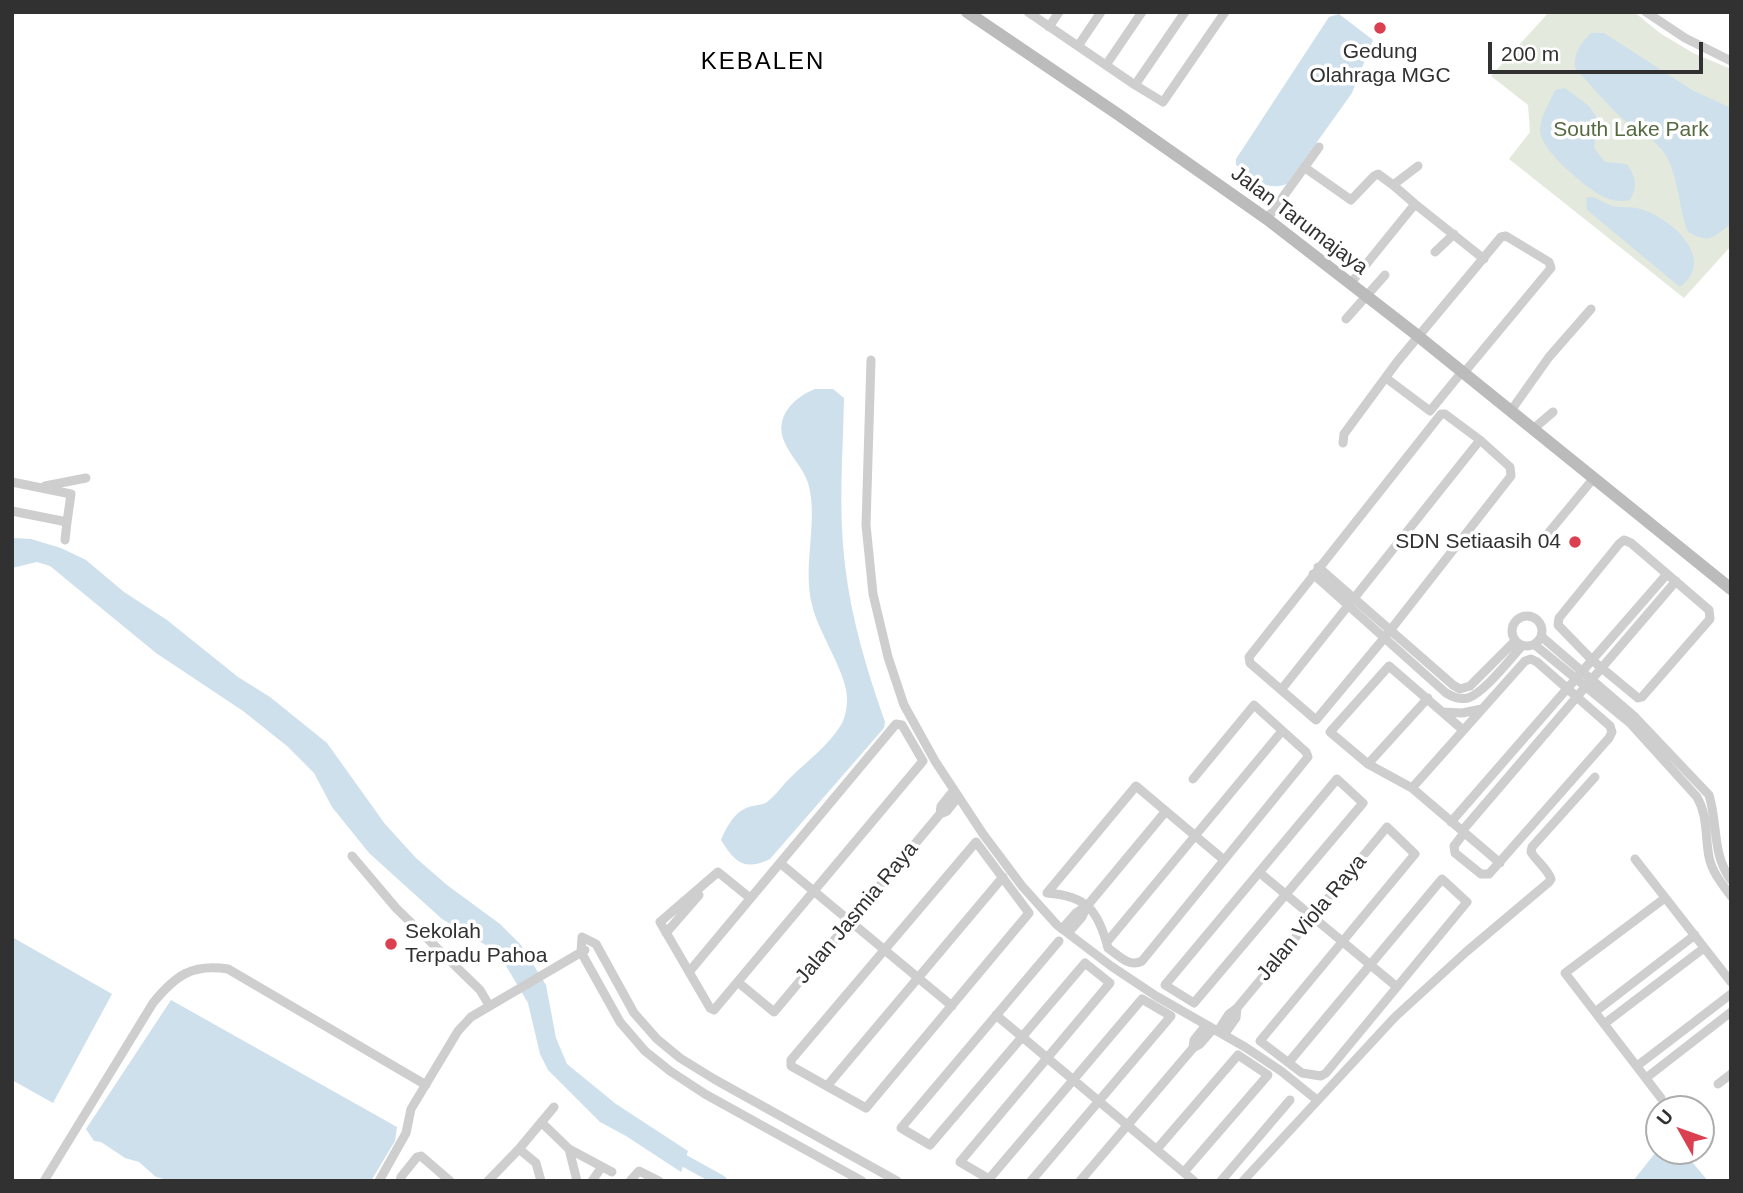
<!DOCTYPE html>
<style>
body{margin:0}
#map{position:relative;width:1743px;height:1193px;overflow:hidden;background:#fff;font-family:Arial,sans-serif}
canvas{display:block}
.frame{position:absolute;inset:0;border:14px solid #313131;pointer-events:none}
.north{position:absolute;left:1645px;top:1095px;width:70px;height:70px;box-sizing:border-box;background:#fff;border:2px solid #adadad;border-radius:50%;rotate:310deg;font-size:19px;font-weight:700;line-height:28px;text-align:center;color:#313131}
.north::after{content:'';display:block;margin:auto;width:24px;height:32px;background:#da404f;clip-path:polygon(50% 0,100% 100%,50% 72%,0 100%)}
.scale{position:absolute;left:1488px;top:42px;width:215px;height:32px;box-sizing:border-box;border:4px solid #313131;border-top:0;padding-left:9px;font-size:21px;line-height:24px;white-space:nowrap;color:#313131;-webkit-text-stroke:5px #fff;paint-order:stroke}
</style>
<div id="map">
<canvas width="1743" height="1193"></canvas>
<div class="frame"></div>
<div class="north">U</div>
<div class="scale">200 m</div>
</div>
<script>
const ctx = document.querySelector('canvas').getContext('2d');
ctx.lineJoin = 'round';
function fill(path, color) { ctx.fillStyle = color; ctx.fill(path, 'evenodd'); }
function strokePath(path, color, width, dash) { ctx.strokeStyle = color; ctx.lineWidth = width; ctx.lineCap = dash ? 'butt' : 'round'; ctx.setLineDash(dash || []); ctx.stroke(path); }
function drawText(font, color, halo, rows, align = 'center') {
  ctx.font = font + ' Arial,sans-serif'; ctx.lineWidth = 7; ctx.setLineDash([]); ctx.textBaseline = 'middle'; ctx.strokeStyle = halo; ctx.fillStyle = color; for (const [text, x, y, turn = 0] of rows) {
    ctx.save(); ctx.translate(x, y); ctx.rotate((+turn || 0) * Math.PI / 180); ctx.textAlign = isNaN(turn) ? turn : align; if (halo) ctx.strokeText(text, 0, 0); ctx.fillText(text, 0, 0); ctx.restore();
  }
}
const green = new Path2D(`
 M1549 12H1634L1660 33 1693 53 1731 69V246L1684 298 1509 159 1530 132 1528 105 1491 76Z`);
const water = new Path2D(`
 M1339 14 1373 40 1352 93 1287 184C1265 192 1253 178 1236 165V159L1329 17Z
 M1591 33H1604L1692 90 1731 108V223C1713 238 1710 244 1688 232 1678 207 1679 177 1665 154 1655 138 1637 131 1623 119 1606 104 1591 85 1575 68 1574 52 1580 44 1591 33Z
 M1565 88 1589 106 1602 125 1596 136 1594 148 1605 162 1627 164C1636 177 1638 186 1630 200 1621 202 1613 201 1604 197 1587 189 1546 154 1541 136 1537 121 1549 104 1555 90Z
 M1592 197C1599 199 1606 204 1612 206 1621 208 1631 206 1640 209 1670 217 1718 259 1680 287L1587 210 1586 198Z
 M815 389H833L844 398C843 453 838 510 845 565 851 618 867 671 885 722L884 728 770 859C745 871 735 863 721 840 727 826 735 810 752 806 757 805 763 805 767 802 775 796 782 786 789 779 806 762 829 745 841 725 845 718 847 708 847 699 848 675 818 632 812 605 802 565 819 520 808 483 803 467 790 456 784 441 774 417 794 397 815 389Z
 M15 538 31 539 61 548 86 560 124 592 167 620 238 677 270 697 327 743 385 824 416 858 447 885 500 924 521 945 546 985 556 1038 567 1064 616 1104 688 1151 681 1172 626 1136 600 1122 548 1070 540 1054 528 1003 502 959 489 947 442 919 369 853 332 807 314 773 287 746 243 711 156 653 50 566 37 562 12 568V540Z
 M12 937 112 994 53 1103 12 1080Z
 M171 1000 397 1127 395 1141 371 1181H171L156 1177 139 1162 125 1158 101 1142 94 1141 86 1129Z
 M1659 1148V1151H1683L1708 1181H1633Z`);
const river = new Path2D(`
 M672 1154 721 1181`);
const street = new Path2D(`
 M1028 12 1135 85 1163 102 1225 12
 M1646 12 1685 38 1731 61
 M1049 27 1059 12
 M1078 46 1101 12
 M1106 65 1142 12
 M1135 85 1185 12
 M1304 167 1351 200 1374 176 1378 174 1393 185 1418 166
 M1393 185 1415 204
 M1267 219 1319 147
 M1435 252 1454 234
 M1351 283 1415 204 1484 259
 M1346 319 1385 275
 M871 360 866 525 873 594 888 657 904 705 935 761 983 834 1022 886 1057 925 1111 966 1156 996 1245 1047 1281 1071 1317 1100
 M1386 378 1430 411 1461 373
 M1510 412 1549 357 1591 309
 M1441 414H1445L1480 440 1510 467 1511 476 1385 637 1316 720 1250 663 1249 657Z
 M1532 430 1553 412
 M1343 443 1344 434 1397 362 1501 237 1506 236 1549 262 1551 268 1463 374
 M12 482 71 494 67 522
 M45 486 86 478
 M12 511 67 522 65 540
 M1545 537 1593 479
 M1624 540 1631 543 1709 610 1710 619 1642 697 1638 698 1592 660 1558 625 1559 618 1619 544Z
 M1318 567 1453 685 1460 689 1470 686 1515 641
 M1313 574 1446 693C1453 697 1459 700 1468 698 1484 693 1510 659 1522 646
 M1512 631a15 15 0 1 1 30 0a15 15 0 1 1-30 0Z
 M1542 637 1635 717 1709 795C1718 824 1712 855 1731 880
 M1535 645 1630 723 1697 797C1708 816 1705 836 1709 857 1712 872 1722 884 1731 896
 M1281 690 1480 440
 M1443 712 1462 713 1482 709
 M1463 730 1389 666 1330 732 1368 764 1412 788 1500 863
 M1368 764 1428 698
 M1337 779 1363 803 1194 1003 1165 985Z
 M1412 788 1525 661 1531 659 1537 662 1610 726 1612 732 1609 738 1489 874H1481L1455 853 1454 846 1464 833
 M940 814 941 806 954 790
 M1451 822 1667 574
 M1462 831 1676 581
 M976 842 1029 913 866 1108 791 1066V1060Z
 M352 856 396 908 480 990 489 1005
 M1635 859 1731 982
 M780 863 952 1006
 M718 872 750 898
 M1260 873 1397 987
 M1047 893C1087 896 1098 910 1108 948 1118 955 1129 968 1142 961L1308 757 1306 752 1254 705 1193 779
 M1047 893 1136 786 1224 860
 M1062 929 1076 913 1085 907
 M666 933 699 895
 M1068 933 1082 917 1087 906 1166 811
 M1107 942 1282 731
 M689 972 896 724 902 725 923 761 714 1010 710 1008 660 922 718 872
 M739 983 774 1012 940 814 947 811 958 797
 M1595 1012 1695 935
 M996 1015 1194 1181
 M1604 1024 1704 948
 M1218 1031 1229 1014 1237 1008 1387 827 1415 854 1260 1041 1302 1073 1321 1076 1326 1073 1467 902 1442 879 1289 1062
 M1224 1035 1236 1018 1237 1008
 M1193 1048 1194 1040 1206 1025
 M1637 1066 1731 994
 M1646 1078 1731 1012
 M1718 1084 1731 1074
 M827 1086 1003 877
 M1661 1098 1565 973 1665 898
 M541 1122 569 1149 612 1172
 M519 1149 536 1163 541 1181
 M569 1149 577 1181
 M1157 1149 1238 1055 1268 1075 1184 1172
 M44 1181 153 1003C175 976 192 963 228 969L426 1085
 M379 1181 406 1133 411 1109 458 1031 471 1017 585 950
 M400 1181 401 1177 417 1157 421 1156 450 1181
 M488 1181 519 1149 554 1107
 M592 1181 601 1168
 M630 1181 639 1171 659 1181
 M862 1181 705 1094 670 1071 645 1051 620 1022 581 952 582 937 596 944 634 1013 657 1039 680 1058 714 1079 897 1181
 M1031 1181 1171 1016 1142 999 989 1179 960 1162 1110 983 1085 963 930 1145 901 1128 1059 941
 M1080 1181 1193 1048 1200 1044 1213 1029
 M1221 1181 1290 1100
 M1243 1181 1395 1017 1466 952 1549 882 1551 879C1547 868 1537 862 1531 852L1532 847 1595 777`);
const secondary = new Path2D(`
 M967 12 1119 115 1267 219 1413 332 1731 589`);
const markers = [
 [1380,28,7,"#da404f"],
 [1575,542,7,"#da404f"],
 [391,944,7,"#da404f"]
];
const poiNames = [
 ["Gedung",1380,52],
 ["Olahraga MGC",1380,76],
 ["SDN Setiaasih 04",1561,542,"right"],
 ["Sekolah",405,932,"left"],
 ["Terpadu Pahoa",405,956,"left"]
];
const parkNames = [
 ["South Lake Park",1631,130]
];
const streetNames = [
 ["Jalan Tarumajaya",1299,221,37],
 ["Jalan Jasmia Raya",857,913,-50],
 ["Jalan Viola Raya",1312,918,-50]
];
const quarterNames = [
 ["KEBALEN",763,62]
];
fill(green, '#e4e9dd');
fill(water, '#cee0eb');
strokePath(river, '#cee0eb', 12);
strokePath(street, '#cecece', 9);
strokePath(secondary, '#bbb', 12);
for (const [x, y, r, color] of markers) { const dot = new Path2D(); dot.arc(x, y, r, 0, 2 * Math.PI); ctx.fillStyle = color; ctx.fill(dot); strokePath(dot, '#fff', 2.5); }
drawText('21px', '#313131', '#fff', poiNames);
drawText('21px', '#556a40', '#fff', parkNames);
drawText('21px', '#313131', '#fff', streetNames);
ctx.letterSpacing = '2px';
drawText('24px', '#000', '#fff', quarterNames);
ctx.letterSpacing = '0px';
</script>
